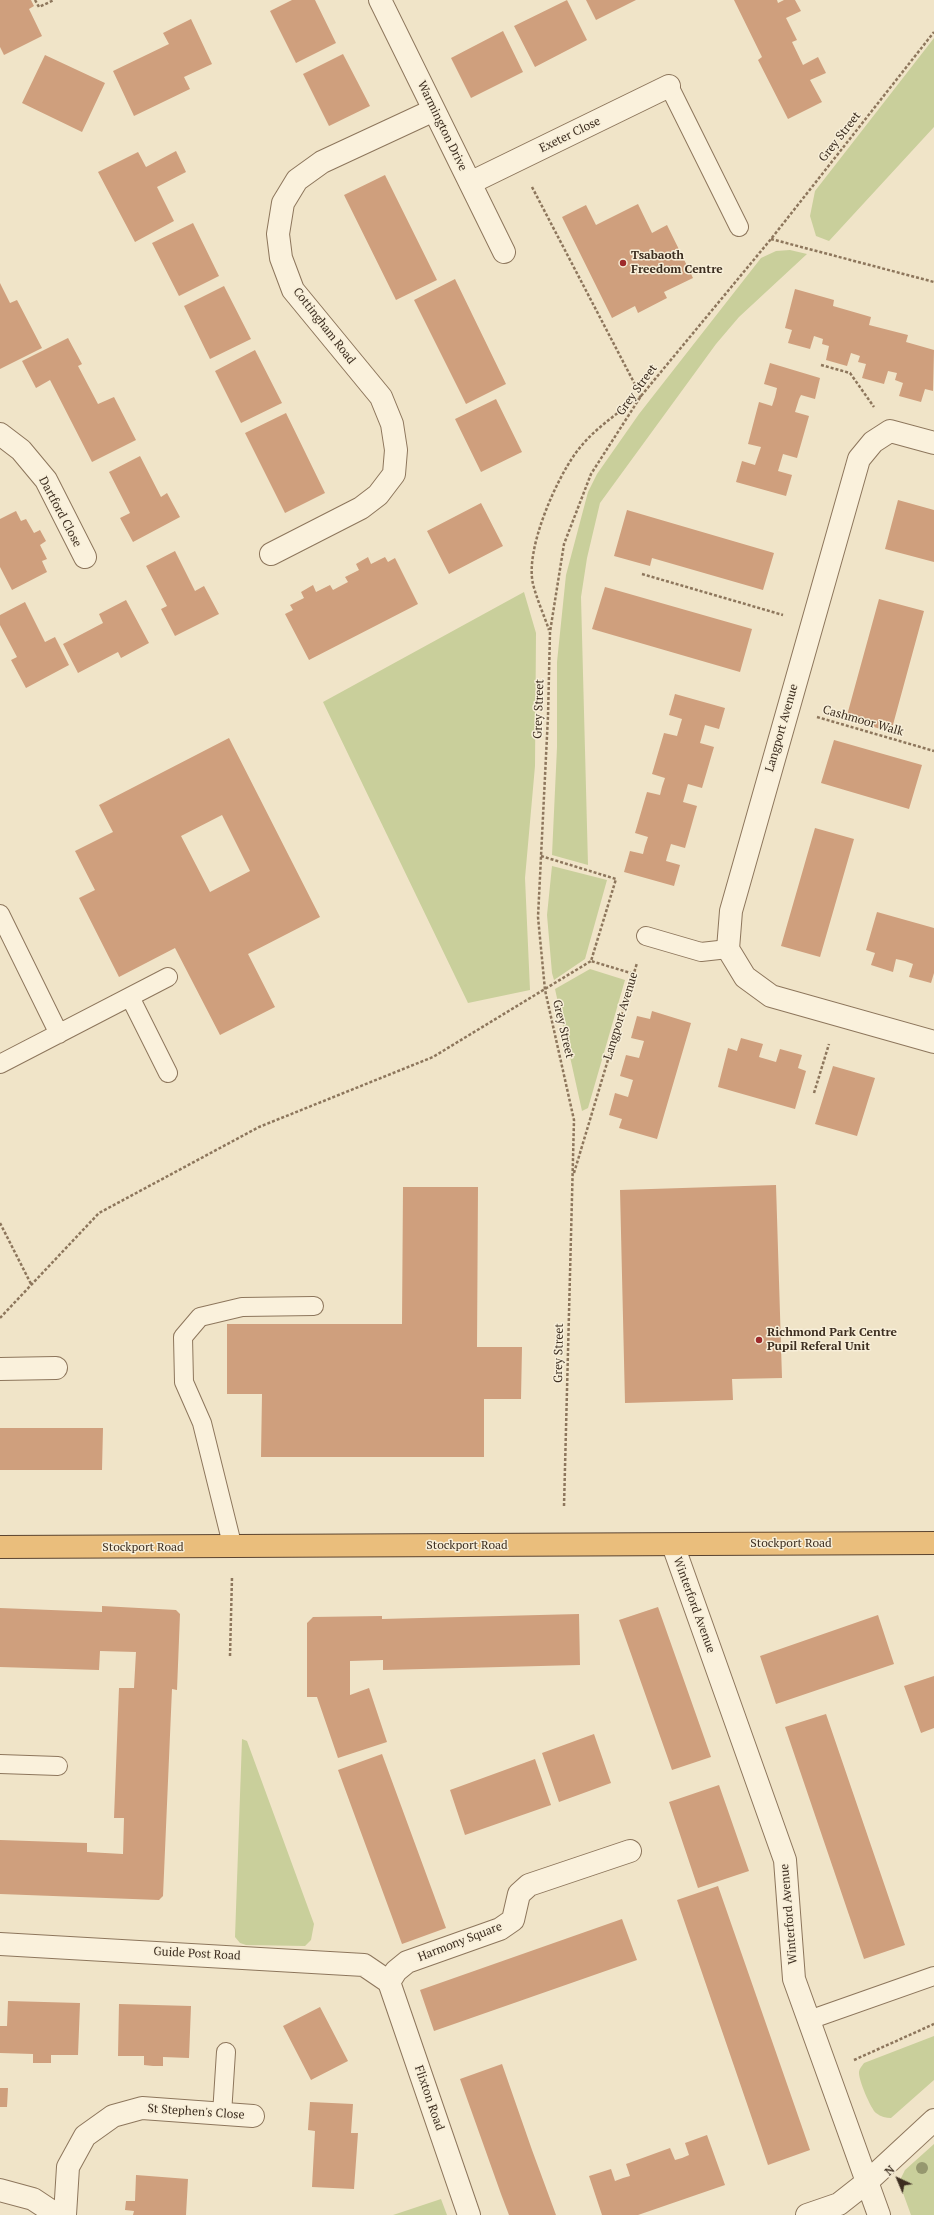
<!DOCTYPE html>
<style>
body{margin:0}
#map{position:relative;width:934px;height:2215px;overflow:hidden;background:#f0e4c8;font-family:"PT Serif",serif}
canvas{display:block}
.north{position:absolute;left:878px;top:2159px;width:40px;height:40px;-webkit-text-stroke:3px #f7eed8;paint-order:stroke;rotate:316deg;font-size:11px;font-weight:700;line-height:16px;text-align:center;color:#3d2e20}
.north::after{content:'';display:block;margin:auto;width:14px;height:18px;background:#3d2e20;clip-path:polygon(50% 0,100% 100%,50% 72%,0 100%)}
</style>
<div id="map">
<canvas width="934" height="2215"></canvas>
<div class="north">N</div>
</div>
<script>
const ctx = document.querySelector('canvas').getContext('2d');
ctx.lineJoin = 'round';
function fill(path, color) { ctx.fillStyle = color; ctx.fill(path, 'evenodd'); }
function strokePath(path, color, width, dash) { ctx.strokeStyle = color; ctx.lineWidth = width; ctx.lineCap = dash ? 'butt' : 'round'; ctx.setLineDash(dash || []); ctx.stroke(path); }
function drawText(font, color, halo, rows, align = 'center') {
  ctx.font = font + ' "PT Serif",serif'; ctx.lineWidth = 3; ctx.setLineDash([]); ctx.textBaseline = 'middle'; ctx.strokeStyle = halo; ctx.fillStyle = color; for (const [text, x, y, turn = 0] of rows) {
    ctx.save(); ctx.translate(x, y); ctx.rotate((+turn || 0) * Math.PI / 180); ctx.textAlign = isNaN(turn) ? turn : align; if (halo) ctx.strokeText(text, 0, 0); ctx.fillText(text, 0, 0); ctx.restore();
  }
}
const green = new Path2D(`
 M934 38V127L829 241 816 236 810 216 815 191Z
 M790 250 807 254 739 317 716 344 600 503 587 558 581 597 588 865 552 855 557 747V662L566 575 588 492 597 474 639 414 761 258 776 251Z
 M524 592 536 633 535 766 525 878 530 990 468 1003 323 702Z
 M552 866 607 880 585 959 554 980 552 973 547 915Z
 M590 969 625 980 588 1108 582 1111 555 989Z
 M242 1739 247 1741 314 1924 311 1940 305 1946 246 1945 240 1943 235 1937Z
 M934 2036V2080L891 2118C886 2118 881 2117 876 2113 871 2109 858 2079 859 2072 859 2069 862 2066 864 2063Z
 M934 2144V2215H911L899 2182 905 2170Z
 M441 2199 447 2215H393Z`);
const building = new Path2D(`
 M0 0H31L34 6 29 9 42 36 4 55 0 47Z
 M292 0H315L336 43 296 63 270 11Z
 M567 0 587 40 535 67 514 26Z
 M586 0H636L596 20Z
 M734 0H777L778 3 784 0H795L801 11 786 18 797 40 792 42 803 65 818 57 826 73 810 80 822 102 788 119 758 60 762 57Z
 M191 19 212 64 184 77 190 89 134 116 113 71 169 44 163 33Z
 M503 31 523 72 471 98 451 58Z
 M343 54 370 106 329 126 303 74Z
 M45 55 105 83 82 132 22 103Z
 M176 151 186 172 157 187 174 221 135 242 98 172 138 152 146 167Z
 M385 175 437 280 396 300 344 195Z
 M638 204 652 233 667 225 693 278 664 292 667 298 638 313 635 306 612 318 562 217 586 205 596 225Z
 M193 223 219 276 179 296 152 243Z
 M455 279 506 384 466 404 414 300Z
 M0 283 10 303 17 300 42 348 0 369Z
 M224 286 251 339 210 359 184 306Z
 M795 289 834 300 833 306 871 317 869 325 908 335 906 342 934 350 933 391 925 389 921 402 899 396 903 383 895 380 897 373 888 371 884 384 862 378 866 364 858 362 860 356 851 353 847 366 826 360 829 346 822 344 823 339 814 336 810 349 788 343 792 330 785 328Z
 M68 338 82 364 78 366 98 404 114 397 136 440 92 462 50 380 36 388 22 361Z
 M255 350 282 403 241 423 215 371Z
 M770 363 820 378 815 399 801 395 799 399 795 412 809 416 797 458 783 454 778 471 792 475 786 496 736 482 742 461 755 465 761 447 748 444 759 402 772 406 775 397 777 388 764 384Z
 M496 399 522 452 481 472 455 419Z
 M286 413 325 493 285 513 245 433Z
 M140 456 161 497 167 493 180 517 133 542 120 518 130 513 109 472Z
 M898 500 934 510V562L885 549Z
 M481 503 503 546 449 574 427 531Z
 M627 510 774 553 763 590 652 558 650 566 614 556Z
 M16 511 21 521 26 519 34 533 40 530 46 541 40 545 47 559 42 561 47 572 12 590 0 567V519Z
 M175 551 195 591 204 586 219 614 175 636 161 609 167 606 146 566Z
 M368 557 371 564 385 557 388 562 395 558 418 604 309 660 285 614 293 610 290 605 304 598 301 592 313 585 316 592 330 585 333 590 348 582 345 577 359 570 356 564Z
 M605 587 752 629 740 672 592 629Z
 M879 599 924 611 891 732 846 719Z
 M126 600 149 643 121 658 118 652 78 673 63 644 103 623 99 614Z
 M25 602 45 642 55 637 69 665 26 688 11 660 17 657 0 625V615Z
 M675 694 725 708 719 729 705 725 700 743 714 747 702 788 688 784 683 802 697 806 685 848 671 844 667 857 666 861 680 865 674 886 624 872 630 851 643 854 645 846 648 837 635 833 647 792 660 795 662 787 665 778 652 774 664 733 677 736 682 719 669 715Z
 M229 738 320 917 248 954 275 1007 220 1035 175 948 119 977 79 898 95 890 75 851 113 832 99 805ZM222 815 250 871 210 892 181 836Z
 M834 740 922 765 909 809 821 783Z
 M815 828 854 839 820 957 781 946Z
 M877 912 934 928V973L931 983 909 977 913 964 905 961 896 959 893 972 871 965 875 953 866 950Z
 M652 1011 691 1023 657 1139 619 1128 622 1119 609 1115 615 1093 628 1097 633 1080 620 1076 626 1055 639 1058 644 1041 631 1038 637 1016 650 1019Z
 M741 1038 763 1044 759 1057 776 1062 780 1049 802 1055 798 1068 806 1071 795 1109 718 1087 728 1048 737 1051Z
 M833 1066 875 1078 857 1136 815 1124Z
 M776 1185 782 1378 732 1379 733 1400 625 1403 620 1190Z
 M403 1187H478L477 1347H522L521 1399H484V1457H261L262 1394H227V1324H402Z
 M0 1428H103L102 1470H0Z
 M102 1606 176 1610 180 1614 177 1690 172 1689 163 1896 159 1900 0 1894V1840L87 1843V1852L123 1854 124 1818H114L119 1688H134L136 1652 100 1651 99 1670 0 1667V1608L102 1612Z
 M658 1607 711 1757 672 1770 619 1620Z
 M579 1614 580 1665 383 1670V1660L350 1661V1695L369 1688 387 1742 338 1758 317 1697H307V1623L313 1617 382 1616V1619Z
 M878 1615 894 1664 776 1704 760 1656Z
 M934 1676V1728L921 1733 904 1686Z
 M826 1714 905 1945 864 1959 785 1727Z
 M594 1734 611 1783 559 1802 542 1753Z
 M382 1754 446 1928 402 1944 338 1770Z
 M535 1759 551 1805 465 1835 450 1790Z
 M719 1785 749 1871 698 1888 669 1802Z
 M718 1886 810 2150 768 2165 677 1900Z
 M622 1919 637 1960 434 2031 420 1990Z
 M8 2001 80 2003 78 2055H51V2063H33V2054L0 2053V2026H7Z
 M119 2004 191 2006 189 2058 163 2057V2066H153L144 2065V2056H118Z
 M320 2007 348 2061 311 2080 283 2026Z
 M502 2064 532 2150 556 2215H509L501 2194 460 2079Z
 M0 2088H8L7 2107H0Z
 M310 2102 353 2104 351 2133H358L354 2189 312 2187 315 2131 308 2130Z
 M707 2135 725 2185 638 2215H602L589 2176 611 2169 615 2181 623 2178 630 2176 626 2164 670 2148 675 2160 682 2158 689 2155 685 2143Z
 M136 2175 188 2179 186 2215H133L134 2211 125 2210 126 2201H135Z`);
const path = new Path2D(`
 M35 0 39 7 54 0
 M532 187 641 396C618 413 592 430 575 454 555 482 525 550 533 584 537 600 544 615 549 630
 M771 239 934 282
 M821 365 850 373 874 407
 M642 574 783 615
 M817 717 934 751
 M541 856 616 879 591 961 634 974
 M814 1093 829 1044
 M574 1173 637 963
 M0 1223 31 1284
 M0 1318 99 1213 259 1127 433 1057 591 961
 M564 1506 574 1120 545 990 538 917 548 716 550 632 564 544 591 474 641 396 771 239 934 32
 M230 1656 232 1577
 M854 2060 934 2024`);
const service = new Path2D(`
 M669 86 739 227
 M0 914 59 1034
 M646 936 701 952 728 949
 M130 997 168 1073
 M0 1064 168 977
 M233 1548 202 1423 184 1382 183 1337 200 1317 242 1307 314 1306
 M0 1764 58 1766
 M809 2020 934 1976
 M222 2114 226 2052`);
const minor = new Path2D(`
 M380 0 504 252
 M470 183 669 86
 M0 434 21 450 46 480 85 557
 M934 443 890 431 873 442 859 459 731 911 728 949 745 977 771 996 934 1042
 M271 554 361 508 378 495 394 474 396 450 392 424 381 397 293 290 281 258 278 234 283 203 297 180 322 162 434 110
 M0 1369 56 1368
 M673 1545 785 1860 794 1979 879 2215
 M0 1944 364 1965 389 1982
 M389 1982 396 1971 407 1962 500 1929 513 1920 519 1894 529 1885 630 1851
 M389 1982 469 2215
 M0 2190 33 2199 57 2215
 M65 2215 68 2167 85 2136 113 2116 142 2108 253 2116
 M807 2215 839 2204 867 2182 934 2120`);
const trunk = new Path2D(`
 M0 1547 934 1543`);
const trees = [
 [922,2168]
];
const markers = [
 [623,263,4,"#9e2a2b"],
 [759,1340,4,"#9e2a2b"]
];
const streetNames = [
 ["Warmington Drive",442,126,64],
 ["Exeter Close",570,135,-26],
 ["Grey Street",840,137,-52],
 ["Cottingham Road",324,326,52],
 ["Grey Street",637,390,-54],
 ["Dartford Close",60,512,62],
 ["Grey Street",539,709,-88],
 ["Cashmoor Walk",863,721,16],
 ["Langport Avenue",782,728,-74],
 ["Langport Avenue",621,1016,-73],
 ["Grey Street",563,1029,77],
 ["Grey Street",559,1353,-89],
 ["Stockport Road",791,1544],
 ["Stockport Road",467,1546],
 ["Stockport Road",143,1548],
 ["Winterford Avenue",694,1605,70],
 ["Winterford Avenue",789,1914,-95],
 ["Harmony Square",460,1942,-21],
 ["Guide Post Road",197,1954,3],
 ["Flixton Road",429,2098,71],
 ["St Stephen's Close",196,2112,4]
];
const poiNames = [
 ["Tsabaoth",631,256],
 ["Freedom Centre",631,270],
 ["Richmond Park Centre",767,1333],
 ["Pupil Referal Unit",767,1347]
];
fill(green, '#c9cf9b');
fill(building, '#cf9f7d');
strokePath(service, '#8d765c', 20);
strokePath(minor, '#8d765c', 24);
strokePath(trunk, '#5b4430', 24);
strokePath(path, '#8d765c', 2.5, [3, 2]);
strokePath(service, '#faf1dc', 18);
strokePath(minor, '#faf1dc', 22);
strokePath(trunk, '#eabe7c', 22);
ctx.fillStyle = '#96986f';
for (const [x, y] of trees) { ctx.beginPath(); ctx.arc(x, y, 6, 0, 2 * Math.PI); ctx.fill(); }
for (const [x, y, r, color] of markers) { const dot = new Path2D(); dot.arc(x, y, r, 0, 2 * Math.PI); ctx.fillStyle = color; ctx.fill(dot); strokePath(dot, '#f7eed8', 1.5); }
drawText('12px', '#3d2e20', '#f7eed8', streetNames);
drawText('bold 12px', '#3d2e20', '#f7eed8', poiNames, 'left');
</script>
